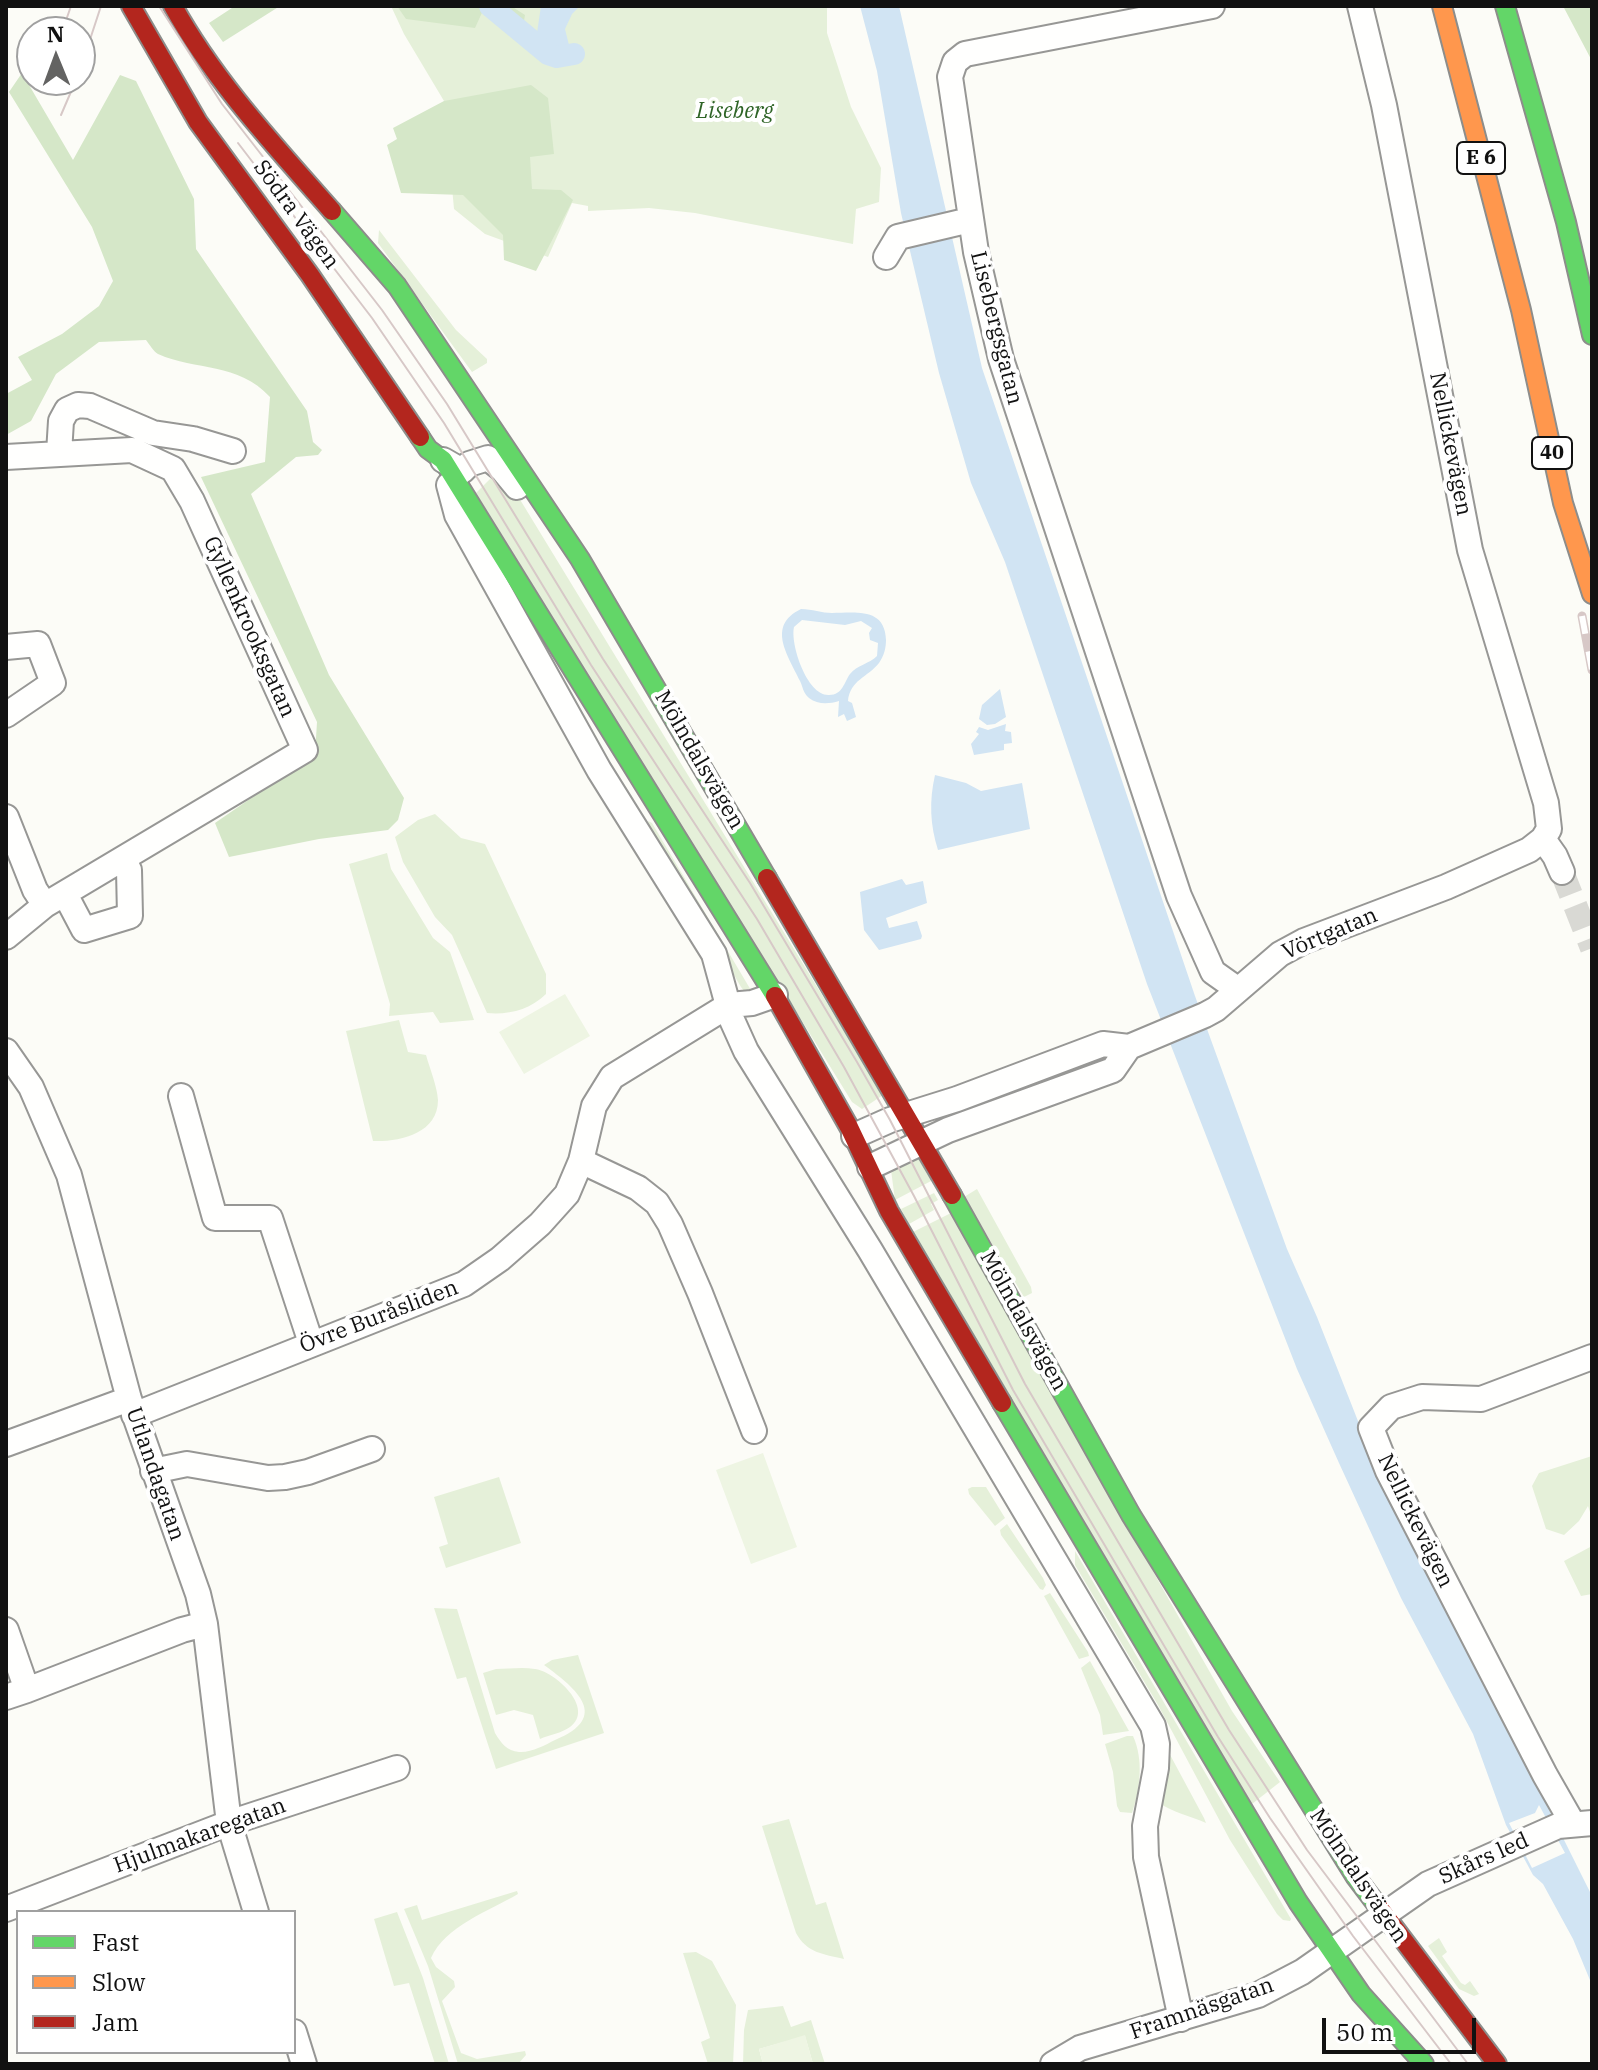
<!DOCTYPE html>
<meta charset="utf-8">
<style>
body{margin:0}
#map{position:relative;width:1598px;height:2070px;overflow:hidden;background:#fcfcf7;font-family:"IBM Plex Serif",serif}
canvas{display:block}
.frame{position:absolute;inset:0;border:8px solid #111;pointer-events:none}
.legend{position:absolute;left:16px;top:1910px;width:280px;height:144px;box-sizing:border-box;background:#fff;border:2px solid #a0a0a0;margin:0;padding:10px 14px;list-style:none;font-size:24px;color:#111}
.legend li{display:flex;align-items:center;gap:16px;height:40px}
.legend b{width:40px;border:2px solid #a0a0a0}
.north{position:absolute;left:16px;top:16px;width:80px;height:80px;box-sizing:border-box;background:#fff;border:2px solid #a0a0a0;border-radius:50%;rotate:359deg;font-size:22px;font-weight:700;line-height:32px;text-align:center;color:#111}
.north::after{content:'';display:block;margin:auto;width:28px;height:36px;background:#636362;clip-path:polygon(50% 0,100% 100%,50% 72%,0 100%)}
.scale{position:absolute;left:1322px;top:2018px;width:154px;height:36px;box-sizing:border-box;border:4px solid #111;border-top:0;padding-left:10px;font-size:24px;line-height:28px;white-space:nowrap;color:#111;-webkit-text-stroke:6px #fff;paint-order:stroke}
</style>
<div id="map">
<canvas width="1598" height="2070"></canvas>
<div class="frame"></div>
<ul class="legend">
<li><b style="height:10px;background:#63d668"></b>Fast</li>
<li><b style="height:10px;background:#ff974d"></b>Slow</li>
<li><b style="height:10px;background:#b3261e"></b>Jam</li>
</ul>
<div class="north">N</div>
<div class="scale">50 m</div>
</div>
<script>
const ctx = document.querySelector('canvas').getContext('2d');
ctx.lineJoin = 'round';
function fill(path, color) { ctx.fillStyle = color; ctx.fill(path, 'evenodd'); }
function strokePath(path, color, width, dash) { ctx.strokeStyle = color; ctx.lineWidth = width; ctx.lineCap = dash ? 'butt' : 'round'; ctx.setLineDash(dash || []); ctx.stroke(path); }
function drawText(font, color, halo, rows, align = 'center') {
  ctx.font = font + ' "IBM Plex Serif",serif'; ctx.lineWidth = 8; ctx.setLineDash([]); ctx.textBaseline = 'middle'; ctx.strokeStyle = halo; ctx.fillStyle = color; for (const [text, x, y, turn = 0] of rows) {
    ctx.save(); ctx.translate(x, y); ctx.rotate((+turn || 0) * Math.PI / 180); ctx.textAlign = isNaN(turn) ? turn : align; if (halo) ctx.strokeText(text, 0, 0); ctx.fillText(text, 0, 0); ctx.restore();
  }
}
const green = new Path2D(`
 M391 6H827V33L851 107 881 168 879 202 856 209 853 244 695 213 649 208 588 211V206L572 203 548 257 485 234 454 209 444 101 404 34Z
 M379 230 456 330 487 359V363L472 372 378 243Z
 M492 477H499L516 493 883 1095 862 1109 852 1102 476 493Z
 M435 814 461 838 485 844 546 974V994C530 1010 508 1015 487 1013L452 935 435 917 403 862 395 837 418 820Z
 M648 821 652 823 752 992 747 995 741 987 651 833Z
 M387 853 391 869 433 938 450 952 474 1020 440 1023 433 1012 389 1016 390 1004 349 864Z
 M399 1020 408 1052 426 1055C430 1069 437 1086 438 1100 438 1134 399 1142 373 1141L346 1031Z
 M915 1154 933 1180 895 1200 891 1170Z
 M977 1189 1031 1287 1032 1293 1024 1297 964 1197Z
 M934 1193 938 1200 931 1204 934 1210 909 1224 901 1209Z
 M951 1213 1203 1660 1232 1711 1280 1782 1252 1804 913 1232Z
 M1592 1456V1518L1588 1506 1579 1521 1564 1535 1546 1529 1532 1486 1539 1473Z
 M499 1477 521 1543 446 1568 439 1547 448 1544 434 1497Z
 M972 1487H986L1005 1518 995 1526 969 1494 968 1489Z
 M1007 1524 1043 1578 1046 1585 1043 1590 1040 1589 1001 1535 1000 1530Z
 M1592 1546V1594L1581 1596 1564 1561Z
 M1075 1551 1291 1919 1290 1921 1283 1920 1277 1914 1230 1840 1158 1705 1075 1565Z
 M1050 1593 1088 1652 1089 1656 1079 1659 1044 1596Z
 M434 1608 457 1609 495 1733C501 1743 507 1751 519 1752 531 1753 545 1745 555 1740 611 1717 577 1689 544 1665L552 1660 578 1655 604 1733 496 1769 466 1677 457 1679Z
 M1090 1661 1129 1731 1103 1735 1100 1715 1081 1668Z
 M496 1669C508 1669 522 1667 535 1669 554 1671 596 1708 570 1727 562 1733 549 1735 540 1739L533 1715 514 1710 496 1715 483 1673Z
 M1127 1736H1133C1144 1760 1140 1790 1132 1813L1120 1812 1117 1806 1113 1772 1105 1744Z
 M1168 1751 1204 1818 1206 1823C1191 1816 1171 1812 1158 1802Z
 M789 1819 816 1905 826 1902 844 1959C823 1954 807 1953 796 1933L762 1826Z
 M517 1891 518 1894C489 1911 445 1926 431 1958L436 1967 454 1981 455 1987 442 2001 461 2053 477 2059 525 2051 526 2055 518 2064H458L428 1966 404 1909 417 1905 422 1920Z
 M397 1912 423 1978 449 2064H435L409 1983 394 1986 374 1919Z
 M1439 1938 1447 1952 1442 1956 1461 1983 1465 1985 1470 1981 1479 1994 1474 1996 1459 1989 1428 1946Z
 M696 1952 712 1961 736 2005 733 2064H708L701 2042 710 2038 683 1953Z
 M783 2006 791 2027 811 2020 825 2064H813L805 2036 759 2049 763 2064H743L744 2030 748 2010Z`);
const forest = new Path2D(`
 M235 6H280L223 42 209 23Z
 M397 6H485L475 28 406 19Z
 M490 6H511L525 15 522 33Z
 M1563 6H1592V61Z
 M22 73 73 160 120 75 136 81 194 199 196 249 307 411 313 442 322 450 318 455 296 457 251 494 329 675 404 798 398 820 388 830 319 839 229 857 215 823 315 754 317 722 201 477 265 462 270 397C238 362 196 371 158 354 153 351 150 345 146 340L99 342 56 374 31 421 6 435V394L32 380 18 357 62 334 99 306 113 281 92 227 9 92Z
 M531 85 548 98 554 154 530 157 532 189 561 190 573 200 536 271 504 260 503 235 463 195 401 193 387 145 397 139 393 128 444 101Z`);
const pitch = new Path2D(`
 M565 994 590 1036 524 1074 499 1032Z
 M763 1453 797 1547 751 1564 716 1470Z
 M805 2035 813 2064H763L759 2049Z`);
const water = new Path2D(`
 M541 6H580L572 14 565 29 570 49 564 54 555 53 537 33Z
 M860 6H899L982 368 1195 996 1287 1249 1317 1317 1369 1449 1592 1896V1985L1573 1939 1543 1884 1533 1875 1506 1825 1473 1734 1401 1598 1339 1463 1297 1369 1147 984 1005 562 971 483 939 373 901 213 877 71Z
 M801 609C812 609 822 613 832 613 855 613 885 607 886 640 886 648 884 656 879 663 868 677 850 680 848 701L852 703 856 717 847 721 844 714 838 717 839 701C829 704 818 705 809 698 803 693 803 687 800 681 788 655 766 626 801 609ZM802 620 845 625 861 621 872 628 869 633 870 640 878 643 877 656C869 664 857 665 850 674 844 682 843 695 829 695 807 696 790 644 794 627Z
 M1000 689 1006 717 995 724 987 725 979 719 982 705Z
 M1006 724 1005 731 1011 732 1012 743 1004 744V750L974 755 971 744 979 734 976 732 979 727 988 730Z
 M935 775 966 783 981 791 1022 783 1030 829 938 850C930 825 929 801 935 775Z
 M902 879 906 885 923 881 927 903 886 918 889 928 917 921 922 936 921 939 879 950 864 930 860 892Z`);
const pier = new Path2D(`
 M1539 1805 1565 1853 1532 1868 1509 1823 1535 1813Z`);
const canal = new Path2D(`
 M490 6 548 54 557 57 574 54`);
const streetTunnel = new Path2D(`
 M1562 872 1592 948`);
const street = new Path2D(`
 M1212 6 965 54 955 62 950 77 976 252 1001 359 1179 896 1213 972 1237 989
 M886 257 898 237 970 220
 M59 453 61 421 67 410 78 405 90 406 153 433 193 439 233 451
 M6 457 132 450 173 469 192 501 305 750 45 905 6 937
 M443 460 462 471 469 464 488 458 503 470 517 487
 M449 485 457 515 599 770 714 954 732 1020 746 1051 870 1250 1153 1726 1157 1744 1156 1768 1145 1826 1146 1857 1181 2019
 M6 647 38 644 53 683 6 715
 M6 817 35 890 45 905
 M1543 839 1555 856 1562 872
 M65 894 84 930 130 916 129 870 123 860
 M6 1051 31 1087 69 1175 129 1399 198 1594 205 1624 229 1823 256 1912
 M181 1096 215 1218H270L311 1343
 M854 1136 890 1120 957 1099 1103 1044 1129 1047 1205 1015 1216 1009 1280 954 1304 941 1446 887 1529 850 1543 839 1549 829 1546 803 1470 550 1384 105 1360 6
 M581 1161 638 1188 657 1203 670 1224 700 1293 754 1431
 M870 1167 948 1130 1113 1070 1129 1047
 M134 1415 464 1284 500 1259 540 1224 567 1194 581 1161 594 1106 612 1077 729 1005 752 1003 775 995
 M6 1444 129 1399
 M153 1471 187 1464 268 1478 285 1477 308 1472 372 1449
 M6 1630 27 1690 6 1697
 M27 1690 182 1630 205 1624
 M1573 1824 1545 1775 1388 1471 1371 1428 1391 1407 1422 1397 1481 1399 1592 1357
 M6 1909 229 1823 397 1768
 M294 2032 304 2064
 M1053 2064 1080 2048 1258 1995 1302 1972 1428 1884 1558 1826 1592 1823`);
const fast = new Path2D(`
 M1505 6 1566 222 1592 335
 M332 211 397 286 580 559 767 878
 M420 437 428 449 443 460 775 996
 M952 1195 1131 1515 1355 1876 1377 1905
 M1002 1403 1298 1902 1361 1994 1424 2064`);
const slow = new Path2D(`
 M1442 6 1521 310 1563 503 1592 594`);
const jam = new Path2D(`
 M131 6 198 122 310 275 420 437
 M173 6C215 82 275 146 332 211
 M767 878 952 1195
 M775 996 849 1127 889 1211 1002 1403
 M1377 1905 1497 2064`);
const tram = new Path2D(`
 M159 6 222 104 382 310 447 404 603 659 750 883 857 1062 890 1120 1025 1384 1229 1730 1307 1850 1468 2064
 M62 32 71 6
 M80 70 101 6
 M42 85 44 80
 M61 115 76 80
 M238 143 372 318 444 423 591 665 757 919 844 1067 914 1196 1013 1390 1218 1737 1270 1818 1353 1936 1451 2064`);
const rail = new Path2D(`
 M1582 616 1592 670`);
const shields = [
 [1481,158,48],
 [1552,453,40]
];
const shieldNames = [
 ["E 6",1481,158],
 ["40",1552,453]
];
const parkNames = [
 ["Liseberg",735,112]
];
const streetNames = [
 ["Södra Vägen",296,215,54],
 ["Lisebergsgatan",996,328,76],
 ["Nellickevägen",1450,444,79],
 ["Gyllenkrooksgatan",249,627,66],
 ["Mölndalsvägen",699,760,60],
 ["Vörtgatan",1330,934,-23],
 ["Övre Buråsliden",379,1317,-21],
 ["Mölndalsvägen",1023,1321,61],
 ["Utlandagatan",155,1474,71],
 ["Nellickevägen",1415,1521,64],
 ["Hjulmakaregatan",200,1836,-20],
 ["Skårs led",1484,1859,-24],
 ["Mölndalsvägen",1358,1876,56],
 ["Framnäsgatan",1202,2009,-19]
];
fill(green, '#e5f0d9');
fill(forest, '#d5e7c8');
fill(pitch, '#eef5e3');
fill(water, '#d1e4f3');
fill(pier, '#fcfcf7');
strokePath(canal, '#d1e4f3', 22);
strokePath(streetTunnel, '#d9d9d4', 24, [24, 12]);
strokePath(street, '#979795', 28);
strokePath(fast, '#8d8d8b', 22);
strokePath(slow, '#8d8d8b', 22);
strokePath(jam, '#8d8d8b', 22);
strokePath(street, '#fffffe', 24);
strokePath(fast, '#63d668', 18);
strokePath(slow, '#ff974d', 18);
strokePath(jam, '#b3261e', 18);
strokePath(tram, '#d7c8c7', 2);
strokePath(rail, '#d7c8c7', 9);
strokePath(rail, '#fff', 6, [18]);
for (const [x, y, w] of shields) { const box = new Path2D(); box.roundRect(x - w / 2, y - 16, w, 32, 6); ctx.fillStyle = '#fff'; ctx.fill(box); strokePath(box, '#111', 2); }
drawText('bold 20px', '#111', null, shieldNames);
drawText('italic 22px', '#2e6426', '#fff', parkNames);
drawText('22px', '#111', '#fff', streetNames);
</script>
